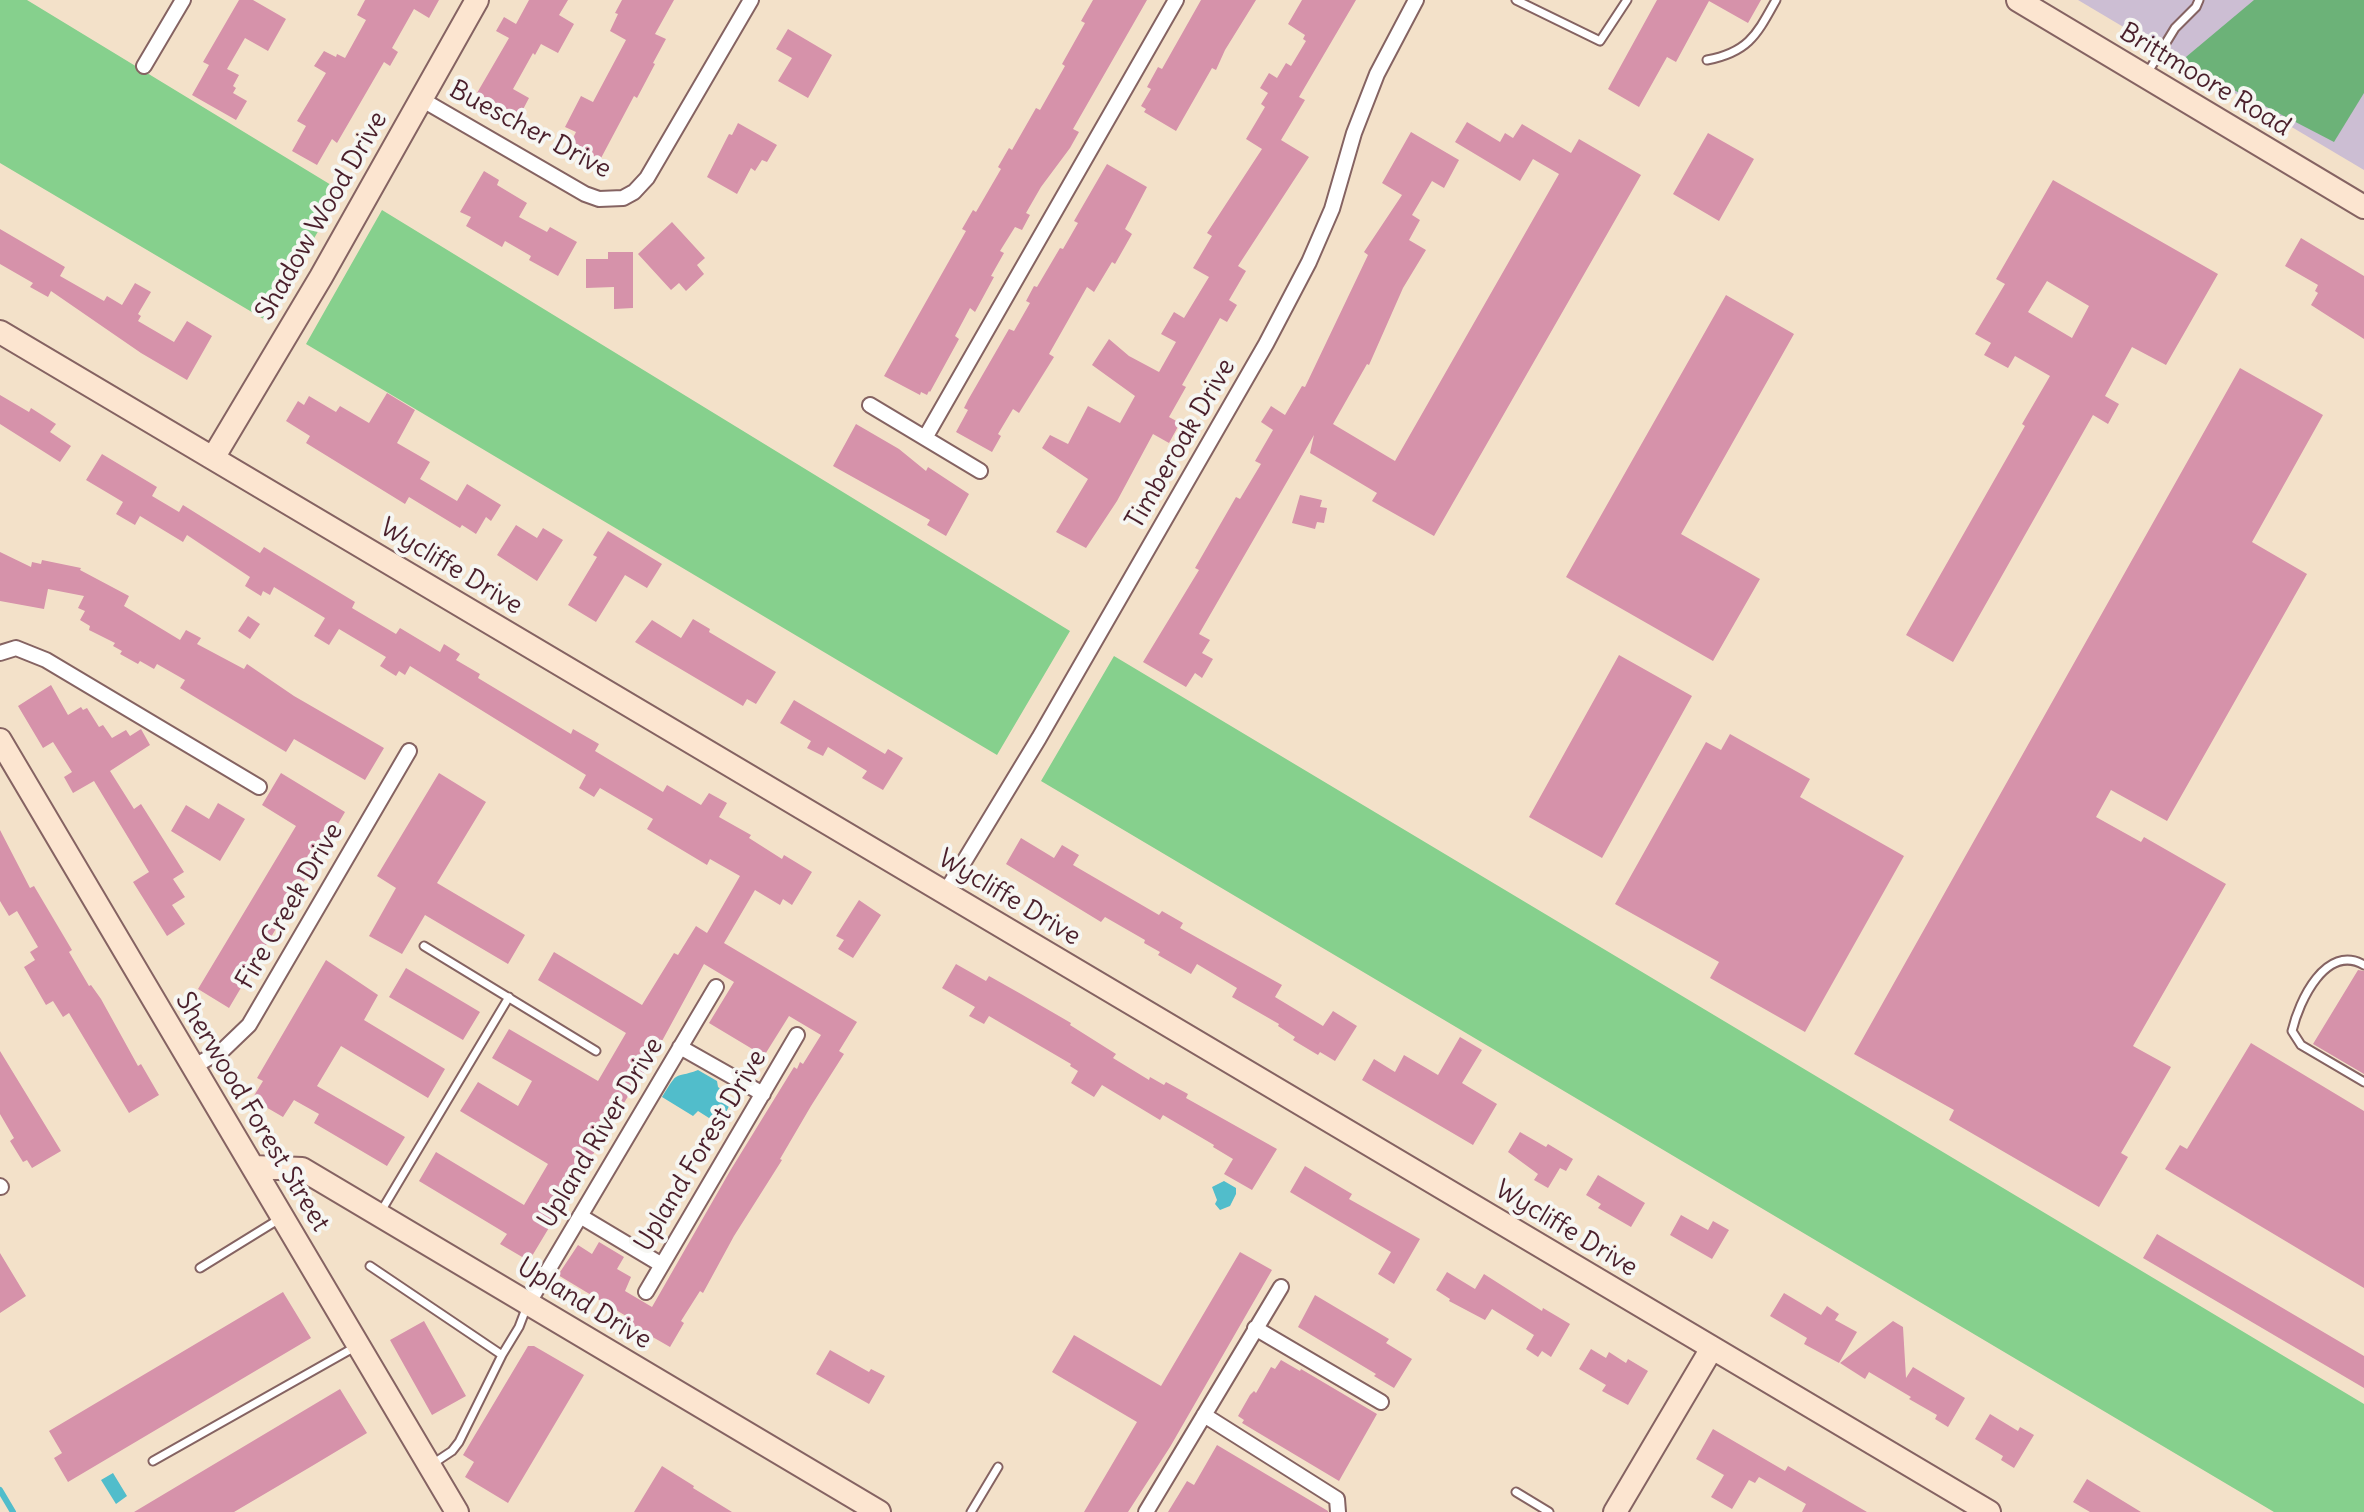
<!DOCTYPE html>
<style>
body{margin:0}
canvas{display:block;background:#f3e1c9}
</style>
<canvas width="2364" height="1512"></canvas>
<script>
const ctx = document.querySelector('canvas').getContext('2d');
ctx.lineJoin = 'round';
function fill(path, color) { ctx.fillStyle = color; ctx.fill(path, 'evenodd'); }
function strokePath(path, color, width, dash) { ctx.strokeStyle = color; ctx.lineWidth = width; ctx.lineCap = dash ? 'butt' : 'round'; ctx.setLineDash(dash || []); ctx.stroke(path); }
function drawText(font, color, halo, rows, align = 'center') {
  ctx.font = font + ' Delius,sans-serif'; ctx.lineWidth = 8; ctx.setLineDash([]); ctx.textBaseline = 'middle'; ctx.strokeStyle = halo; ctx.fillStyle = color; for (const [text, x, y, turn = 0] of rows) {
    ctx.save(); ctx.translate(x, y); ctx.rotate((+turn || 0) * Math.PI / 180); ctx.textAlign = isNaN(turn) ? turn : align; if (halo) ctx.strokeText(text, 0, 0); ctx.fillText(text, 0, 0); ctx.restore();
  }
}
const industrial = new Path2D(`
 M2078 0H2364V170Z`);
const green = new Path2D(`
 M0 0H27L341 191 267 321 0 163Z
 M382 210 1070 631 997 755 306 344Z
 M1114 656 2364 1404V1512H2274L1041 781Z`);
const forest = new Path2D(`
 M2254 0H2364V93L2334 142 2180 62Z`);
const water = new Path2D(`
 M698 1070 717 1081 718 1087 728 1094 730 1104 720 1125 698 1111 693 1116 662 1097C680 1068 672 1080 698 1070Z
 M1224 1181 1236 1188V1194L1230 1206 1220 1210 1215 1204 1217 1200 1212 1187Z
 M113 1473 127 1496 116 1504 101 1480Z`);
const stream = new Path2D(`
 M0 1490 13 1512`);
const building = new Path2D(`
 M239 0H253L286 19 268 51 245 38 227 69 239 75 233 86 236 88 233 93 247 101 236 120 192 95 209 65 203 62Z
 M365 0H439L429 18 414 9 392 48 398 52 390 66 384 62 337 143 332 139 317 165 292 151 306 126 297 121 326 73 314 66 324 51 336 57 337 54 345 58 366 20 357 15Z
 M529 0H568L559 15 574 24 558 53 541 44 535 55 533 53 513 89 529 98 519 117 477 93 509 38 496 31 504 17 516 24Z
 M622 0H674L655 34 666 39 653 63 655 64 637 98 634 96 600 160 570 144 576 132 565 127 581 96 593 102 626 40 610 31 618 14 615 13Z
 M1093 0H1147L1073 129 1079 132 1070 148 1041 187 1026 213 1030 215 1022 230 1015 227 1000 251 1004 253 991 276 994 277 975 312 970 308 955 336 959 339 930 392 929 391 927 395 921 392 920 395 884 376 966 231 962 229 973 210 976 212 1001 169 998 167 1009 148 1012 150 1036 108 1040 110 1065 66 1062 64 1085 23 1081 21Z
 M1201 0H1256L1225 50 1216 70 1212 68 1176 131 1144 112 1146 109 1141 106 1151 89 1147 87 1158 67 1162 69Z
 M1302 0H1356L1299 97 1305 100 1281 140 1309 157 1238 266 1246 271 1229 300 1237 305 1227 322 1220 318 1182 385 1186 387 1169 417 1180 423 1169 443 1153 434 1117 501 1086 548 1056 532 1088 479 1042 448 1050 435 1068 444 1088 406 1120 423 1135 396 1092 365 1109 339 1129 356 1159 372 1176 342 1161 334 1174 312 1184 318 1209 277 1193 268 1212 236 1207 233 1262 149 1246 139 1265 107 1261 104 1268 93 1260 88 1269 73 1277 78 1286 63 1291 66 1306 41 1303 39 1305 35 1288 24Z
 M1657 0H1761L1748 23 1709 1 1676 62 1667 57 1639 107 1608 89Z
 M788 29 832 55 808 98 778 81 792 58 776 49Z
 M1467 122 1500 142 1505 133 1513 138 1522 124 1571 153 1579 139 1641 175 1434 536 1372 501 1377 493 1310 453 1314 435 1199 634 1210 640 1202 653 1213 659 1202 678 1195 673 1186 687 1143 662 1199 570 1195 568 1236 497 1240 499 1261 464 1255 461 1273 430 1261 422 1271 406 1285 415 1302 386 1305 387 1368 255 1364 252 1402 195 1382 183 1411 132 1459 160 1444 188 1432 181 1412 215 1420 220 1409 240 1426 250 1403 288 1369 365 1367 364 1333 424 1395 461 1559 174 1533 159 1520 181 1455 142Z
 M738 123 777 145 767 162 762 160 755 171 751 168 737 194 707 177 729 134 732 135Z
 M1708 133 1754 159 1719 221 1673 194Z
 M1107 164 1147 187 1125 229 1132 234 1115 264 1112 262 1094 292 1087 287 1049 354 1054 357 1019 413 1013 409 998 434 1001 436 992 452 956 432 968 410 964 408 968 400 1009 329 1014 331 1030 303 1026 301 1034 286 1037 287 1060 248 1063 249 1078 223 1074 221Z
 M484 171 499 180 497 185 527 203 519 217 547 232 550 227 577 242 558 276 529 260 531 256 505 241 502 247 466 226 471 217 460 212Z
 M2053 180 2218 274 2166 365 2132 347 2105 396 2119 404 2108 424 2093 415 1953 662 1906 635 2025 426 2022 424 2050 376 2015 356 2008 368 1984 355 1991 343 1975 334 2005 284 1996 279ZM2047 281 2089 306 2072 338 2028 312Z
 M672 222 705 258 697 265 704 274 686 291 679 283 671 290 638 254Z
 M0 229 65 267 60 276 104 301 107 296 122 305 135 283 151 292 138 314 141 316 138 321 174 342 187 321 212 336 187 380 141 353 51 291 48 297 30 287 33 283 0 264Z
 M2301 238 2364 276V339L2311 305 2318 293 2315 291 2318 285 2285 266Z
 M608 252H633V308L614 309V287L586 288V259H608Z
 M1726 295 1794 334 1681 534 1760 579 1713 661 1566 577Z
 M2240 368 2323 415 2252 542 2307 574 2167 821 2111 790 2096 817 2141 842 2144 837 2226 884 2133 1046 2171 1067 2121 1153 2128 1157 2099 1207 1949 1120 1954 1110 1854 1054Z
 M387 393 415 410 397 443 430 462 420 479 457 501 467 484 501 505 491 521 486 517 476 534 462 525 460 528 409 497 405 504 306 443 310 436 286 421 298 401 304 405 309 396 336 412 340 406 369 423Z
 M0 395 29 412 31 408 56 424 50 432 71 446 60 462 0 424Z
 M856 424 899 449 926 471 928 467 969 494 946 536 927 525 930 520 833 466Z
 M102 454 157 487 152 496 179 512 183 505 260 553 264 547 355 602 352 608 396 634 400 628 440 652 444 644 460 654 456 660 480 674 478 678 571 734 573 729 599 744 595 751 663 792 667 785 701 805 709 793 727 803 719 817 751 835 749 838 782 859 784 855 812 872 792 905 783 899 780 905 755 890 724 943 857 1022 839 1051 844 1054 811 1106 780 1159 782 1160 734 1236 703 1293 700 1291 681 1321 684 1323 670 1347 623 1320 626 1316 558 1275 578 1245 592 1254 599 1242 624 1257 617 1269 631 1277 625 1291 652 1307 730 1171 794 1067 797 1069 800 1062 803 1064 821 1035 789 1016 764 1056 709 1023 734 982 704 964 644 1074 642 1073 529 1261 500 1244 507 1234 419 1181 436 1152 524 1205 548 1164 460 1111 478 1082 518 1106 532 1081 492 1058 509 1029 598 1081 626 1033 538 980 554 952 642 1005 674 953 678 955 696 926 707 933 740 876 710 859 707 865 647 829 653 819 600 788 594 797 579 788 586 775 410 666 405 675 399 671 396 676 380 666 386 657 339 629 329 645 314 636 325 618 274 587 270 595 263 591 261 596 245 586 250 577 187 535 183 542 140 516 135 525 116 514 123 502 86 480Z
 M1300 495 1322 500 1320 507 1327 508 1324 523 1317 522 1315 529 1292 523Z
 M516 525 537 538 543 528 563 540 537 581 497 555Z
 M608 531 662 564 647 588 625 575 596 622 568 605 597 557 593 555Z
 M0 552 31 567 32 562 41 564 42 560 81 568 80 570 129 596 124 606 180 640 186 630 201 638 197 644 244 669 247 664 294 696 384 748 365 780 294 739 286 752 180 688 185 680 157 664 154 669 140 661 138 664 120 654 122 651 113 646 115 643 89 630 90 626 80 620 85 611 78 608 84 596 48 589 44 609 0 601Z
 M248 616 260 624 250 639 238 631Z
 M693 619 710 629 709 632 776 672 756 704 747 699 743 706 635 642 652 620 681 638Z
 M1619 655 1692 696 1602 858 1529 817Z
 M51 685 68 715 81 707 83 710 87 708 99 727 103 725 112 738 126 730 130 736 141 729 150 745 110 771 134 809 141 804 184 872 173 879 185 897 172 905 185 924 167 936 133 882 149 872 94 781 73 793 64 777 72 772 53 742 43 748 18 706Z
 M794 700 885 754 888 749 903 758 883 790 862 778 867 771 828 747 823 756 807 748 811 741 780 723Z
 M1730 734 1810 779 1800 797 1904 856 1805 1032 1710 978 1719 962 1615 904 1706 742 1721 750Z
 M281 773 345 812 229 1008 198 989 296 826 262 805Z
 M439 773 486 802 437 883 525 935 508 964 425 915 402 954 369 936 396 888 377 876Z
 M218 803 245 819 220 861 171 831 186 805 209 819Z
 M0 830 30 888 34 886 72 950 69 952 89 986 91 985 101 999 138 1066 141 1064 159 1095 129 1113 69 1013 63 1017 53 1001 46 1005 24 967 35 960 30 952 38 947 17 911 9 916 0 901Z
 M1021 838 1054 858 1062 845 1079 855 1073 865 1159 915 1162 911 1183 923 1180 928 1282 985 1275 997 1323 1026 1333 1011 1357 1026 1335 1061 1320 1052 1318 1055 1293 1040 1295 1037 1278 1026 1279 1024 1232 997 1237 988 1197 964 1191 974 1158 955 1160 952 1144 943 1145 940 1105 917 1101 922 1006 864Z
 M859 900 881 915 853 958 838 949 844 940 836 936Z
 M326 960 378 995 364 1020 445 1069 428 1098 341 1046 317 1086 405 1137 387 1166 314 1123 319 1114 294 1100 283 1117 252 1099 263 1081 257 1078Z
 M956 964 986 981 989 976 1021 994 1071 1023 1070 1025 1116 1054 1113 1058 1149 1080 1150 1077 1164 1085 1166 1082 1188 1094 1186 1098 1277 1149 1252 1190 1224 1174 1233 1159 1213 1147 1214 1145 1163 1115 1160 1120 1102 1085 1094 1097 1071 1083 1078 1071 1070 1066 1071 1064 989 1016 984 1024 969 1016 975 1007 942 988Z
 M406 968 480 1012 463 1040 389 997Z
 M2358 970 2364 971V1074L2313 1044Z
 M1460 1037 1482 1050 1462 1083 1497 1104 1473 1145 1362 1080 1374 1059 1395 1072 1404 1055 1438 1075Z
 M2251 1043 2364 1111V1288L2165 1169 2180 1145 2187 1149Z
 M0 1051 61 1151 32 1168 27 1160 23 1162 10 1141 14 1138 0 1114Z
 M1520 1132 1546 1147 1548 1144 1573 1159 1566 1171 1560 1168 1548 1188 1534 1180 1538 1174 1508 1152Z
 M1305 1166 1352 1194 1349 1199 1420 1239 1394 1284 1378 1274 1391 1252 1290 1192Z
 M1598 1175 1645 1203 1631 1227 1598 1208 1601 1204 1586 1195Z
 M1681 1215 1708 1230 1713 1221 1729 1230 1712 1259 1670 1235Z
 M2157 1234 2364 1356V1388L2143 1258Z
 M1240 1252 1272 1270 1170 1447 1128 1512H1084L1137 1422 1052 1372 1074 1335 1161 1386Z
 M0 1253 26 1296 0 1313Z
 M1447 1272 1475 1289 1484 1274 1542 1311 1543 1308 1570 1324 1551 1357 1542 1351 1538 1357 1526 1349 1534 1335 1492 1309 1485 1320 1449 1301 1450 1299 1436 1290Z
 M283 1292 311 1338 68 1482 54 1458 62 1453 49 1431Z
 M1784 1293 1821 1315 1827 1306 1839 1314 1835 1320 1857 1332 1839 1363 1804 1344 1807 1338 1770 1316Z
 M1315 1295 1389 1339 1386 1343 1412 1359 1394 1388 1374 1376 1376 1374 1298 1327Z
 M424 1321 466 1396 432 1415 390 1340Z
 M1893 1321 1903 1327 1906 1378 1913 1367 1965 1398 1948 1427 1935 1419 1937 1415 1909 1399 1911 1397 1869 1372 1865 1379 1840 1363Z
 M528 1346H534L584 1375 508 1503 465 1477 474 1462 463 1455Z
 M1591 1349 1606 1358 1609 1352 1626 1363 1628 1359 1648 1371 1628 1405 1602 1391 1606 1385 1579 1369Z
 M830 1350 869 1372 871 1369 885 1376 869 1404 816 1374Z
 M1281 1360 1300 1371 1301 1369 1377 1414 1339 1481 1257 1432 1242 1423 1244 1420 1238 1416 1250 1395 1254 1391 1256 1393 1271 1367 1275 1369Z
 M340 1389 367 1433 312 1466 234 1512H134Z
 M1990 1414 2018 1431 2020 1427 2034 1435 2014 1468 2001 1460 2003 1456 1975 1439Z
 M1713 1429 1785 1471 1788 1466 1867 1512H1802L1806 1504 1759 1477 1755 1483 1749 1480 1732 1509 1711 1497 1724 1475 1696 1459Z
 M1217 1445 1328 1511V1512H1168L1187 1481 1194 1485Z
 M662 1466 694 1486 693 1488 732 1512H634Z
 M2087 1479 2141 1512H2090L2073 1502Z`);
const lane = new Path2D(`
 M1516 0 1600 41 1627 0
 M1707 60C1749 52 1757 34 1776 0
 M2148 72 2175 28 2196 7 2199 0
 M424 946 596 1051
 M2364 965C2326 943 2299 1001 2292 1031L2301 1045 2364 1082
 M380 1213 509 997
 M370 1266 502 1355 519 1327 527 1306
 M200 1268 281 1218
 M153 1461 355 1347
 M431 1465 452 1451 459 1442 502 1355
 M1516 1492 1549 1512
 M971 1512 998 1467`);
const street = new Path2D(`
 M144 66 183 0
 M421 99 585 194 599 199 623 198 634 192 647 178 751 0
 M870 405 980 471
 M925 438 1176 0
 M0 653 16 648 46 660 259 787
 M945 893 1039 738 1266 344 1309 262 1332 209 1354 133 1377 74 1416 0
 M680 1047 763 1094
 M193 1067 224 1049 249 1025 409 751
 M0 1186 1 1187
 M580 1216 662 1265
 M646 1292 797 1035
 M528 1304 716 987
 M1255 1328 1381 1402
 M1204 1415 1337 1499 1338 1512
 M1146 1512 1281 1287`);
const secondary = new Path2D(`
 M2018 0 2364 207
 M0 332 1989 1512
 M213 458 321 277 477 0
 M0 740 457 1512
 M253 1167 302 1169 879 1512
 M1615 1512 1712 1348`);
const streetNames = [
 ["Brittmoore Road",2205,80,31],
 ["Buescher Drive",530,130,28],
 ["Shadow Wood Drive",322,216,-60],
 ["Timberoak Drive",1181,444,-60],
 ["Wycliffe Drive",451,567,31],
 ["Wycliffe Drive",1009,898,31],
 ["Fire Creek Drive",290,906,-60],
 ["Sherwood Forest Street",252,1112,59],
 ["Upland River Drive",601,1133,-59],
 ["Upland Forest Drive",701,1151,-59],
 ["Wycliffe Drive",1566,1229,31],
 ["Upland Drive",584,1304,31]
];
fill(industrial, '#ccbed3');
fill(green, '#86d08d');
fill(forest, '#6cb278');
fill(water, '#51bdcb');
strokePath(stream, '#51bdcb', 6);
fill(building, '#d692aa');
strokePath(lane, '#856362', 11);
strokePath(street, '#856362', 18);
strokePath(secondary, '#856362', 26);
strokePath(lane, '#fff', 7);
strokePath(street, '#fff', 14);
strokePath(secondary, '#fce5d0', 22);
drawText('26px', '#4a1f2b', '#f6f6f2', streetNames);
</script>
